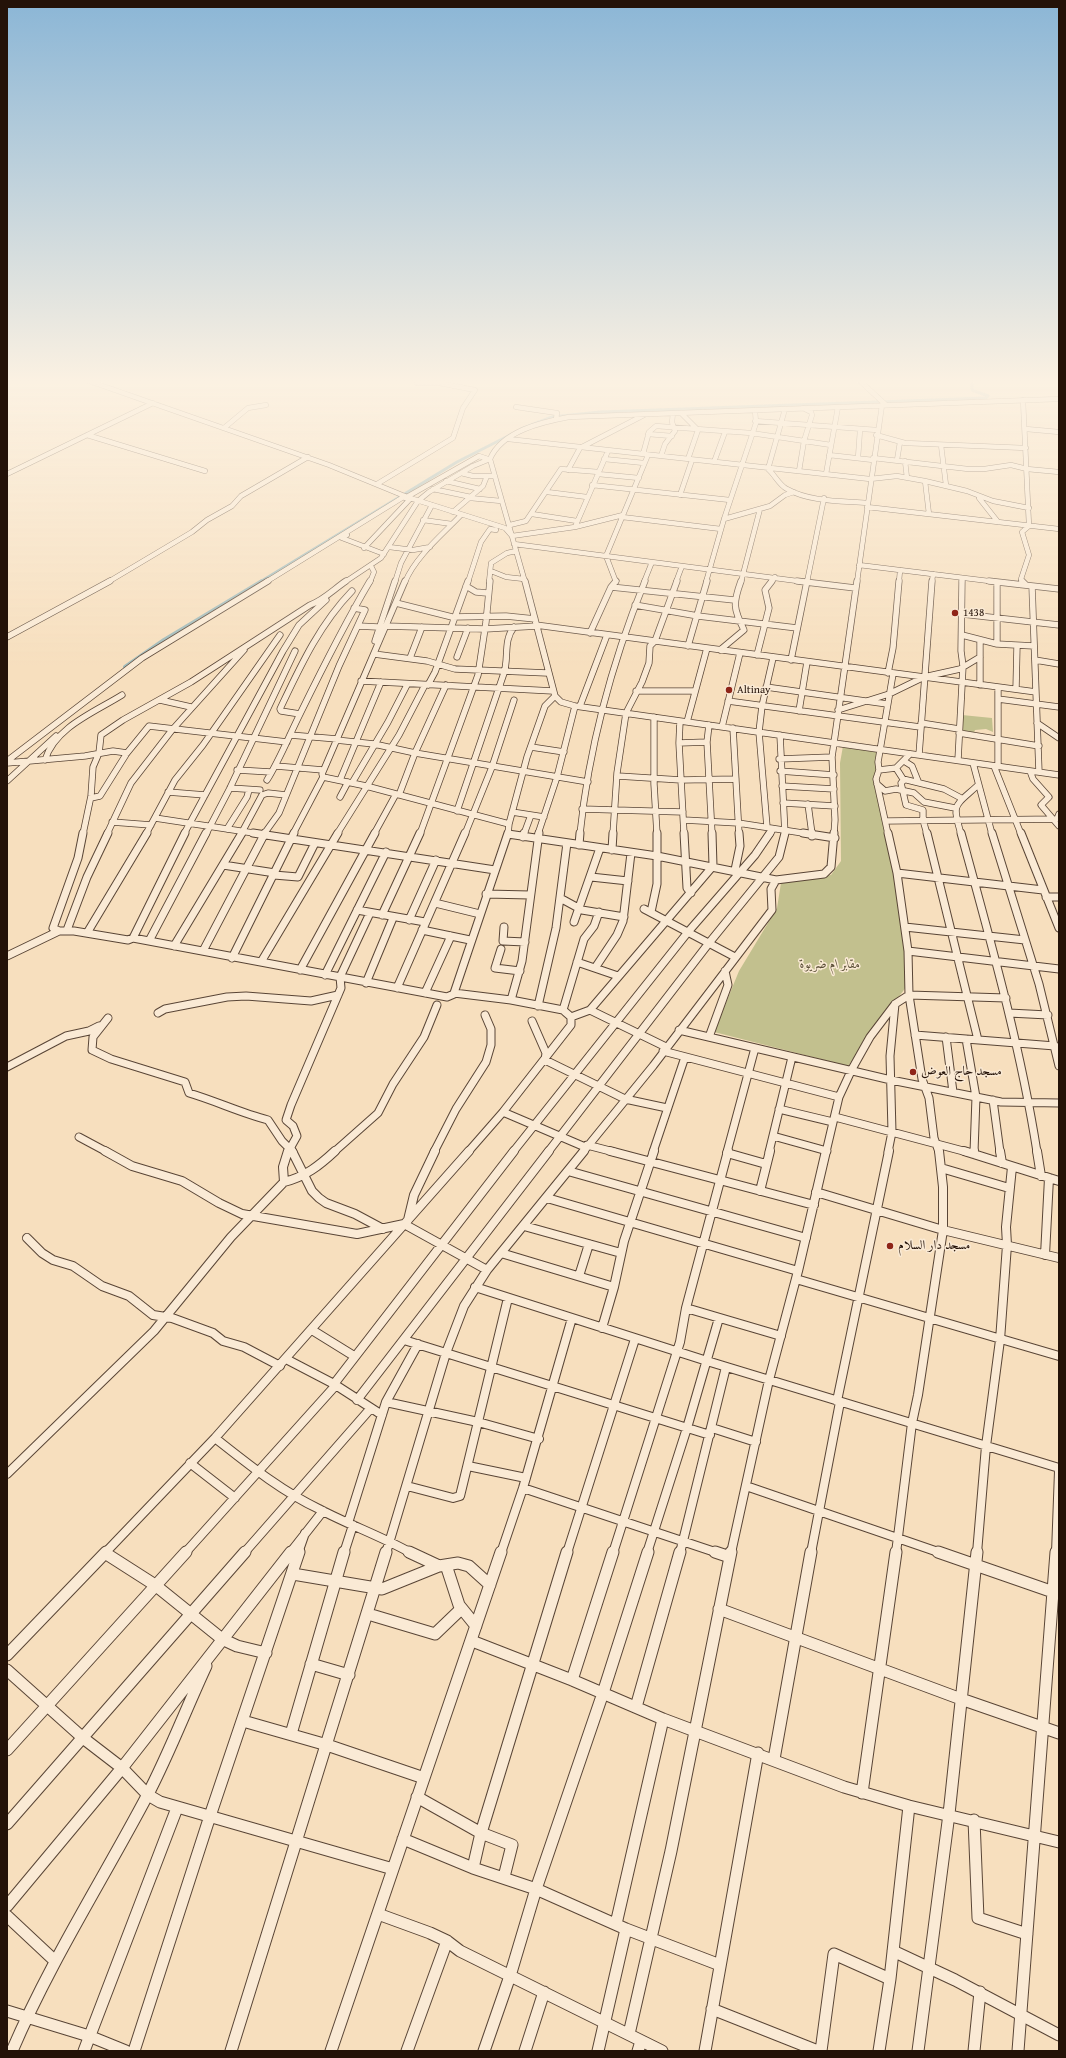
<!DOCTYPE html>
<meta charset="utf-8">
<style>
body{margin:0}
#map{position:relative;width:1066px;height:2058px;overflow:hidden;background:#f7dfbe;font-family:"Gentium Book Plus",serif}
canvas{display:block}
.frame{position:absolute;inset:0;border:8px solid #241208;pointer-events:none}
</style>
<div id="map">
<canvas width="1066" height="2058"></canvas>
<div class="frame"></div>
</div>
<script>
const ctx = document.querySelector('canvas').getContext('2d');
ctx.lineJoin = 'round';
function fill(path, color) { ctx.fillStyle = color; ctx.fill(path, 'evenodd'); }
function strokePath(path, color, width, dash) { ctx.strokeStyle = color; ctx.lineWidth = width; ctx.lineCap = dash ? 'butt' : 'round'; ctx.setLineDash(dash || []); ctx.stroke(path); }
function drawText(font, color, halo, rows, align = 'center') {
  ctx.font = font + ' "Gentium Book Plus",Amiri,serif'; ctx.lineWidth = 3; ctx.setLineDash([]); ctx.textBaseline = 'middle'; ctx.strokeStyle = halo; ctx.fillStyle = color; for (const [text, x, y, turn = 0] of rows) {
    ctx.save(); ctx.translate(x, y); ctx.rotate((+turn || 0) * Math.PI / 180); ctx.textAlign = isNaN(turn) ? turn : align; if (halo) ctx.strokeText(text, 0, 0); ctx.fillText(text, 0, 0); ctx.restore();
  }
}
const green = new Path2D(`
 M962 715 992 718 993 732 986 729 975 730 974 733 963 731Z
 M843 746 880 752 875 781 893 862 909 983 848 1066 714 1032 739 971 777 908 781 883 788 880 831 875 841 861 840 763Z`);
const canalFar1 = new Path2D(`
 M521 429 552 417 600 412 986 398 988 396 972 390V381
 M260 582 457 462 514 433`);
const canal = new Path2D(`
 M125 667 164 640 262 581`);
const minorFar4 = new Path2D(`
 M89 381 329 465 407 497 505 528 512 536 575 527 623 515
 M860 381 886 405
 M1023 400 1029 526 1022 532 1029 555 1021 579 1023 582
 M516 407 557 413 556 419
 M785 409 768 469C775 475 779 485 787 489 810 502 842 501 867 503
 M681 413 698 430 688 459
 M755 421 877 430
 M224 428 248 408 266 405
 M1026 429 1059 432
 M648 434 672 436
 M87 435 205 471
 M876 435 905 443 1026 448
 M508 439 870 479 897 476 925 481 967 491 993 501 1029 508
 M941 445 946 485
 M643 454 649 432 656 426 751 433 831 445
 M829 455 873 460
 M661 456 665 444 675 431 672 422 673 413
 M858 458 860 430
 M873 458 968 469H984L1011 465 1027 469 1059 472
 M604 459 644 463
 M897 460 900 442
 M905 461 907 478
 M714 462 725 432
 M568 470 580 448 644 415
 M799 471 804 441 812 415 811 412 803 408
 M461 473 473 476H487
 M7 474 153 403
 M598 474 639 478
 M826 474 838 407
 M446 481 480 489
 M925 481 929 514
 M377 484 453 438 463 408 475 390 439 383H417
 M592 485 730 500
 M433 489 471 497
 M547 492 587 497
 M680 495 692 460
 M405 498 479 456 488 459
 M470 498 501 501
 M979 498 998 522
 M867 507 1059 529
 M453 512 483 486 487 476H494
 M532 514 577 521
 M622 517 721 529
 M724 519 770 506 785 495 794 492
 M423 520 452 524
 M510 525 526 521 561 469 599 472
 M575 527 608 451
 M347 535 342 538 384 554
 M514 544 805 582
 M389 547 413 550 430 547
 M364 548 411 498
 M859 565 997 582
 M491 571 506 577 524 579
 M108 582 192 532 207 520 232 506 241 496 308 457
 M266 582 405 496
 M345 582 381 558 418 501 429 492 473 466 490 459
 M370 582 374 572 371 566
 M395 582 401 563 432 505
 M405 582C416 556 442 535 461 515
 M468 582 481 542 490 529 496 530
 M489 582 491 563 507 553 516 551
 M525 582 490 459C502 431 542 422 569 417L1059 399
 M616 582 606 556 648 455
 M644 582 652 562
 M676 582 682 566
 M706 582 724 519 756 423 755 410
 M741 582 760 509
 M771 582 775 577
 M807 582 824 498
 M857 582 882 405
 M899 582 900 570
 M932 582 933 574
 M962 582V578`);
const minorFar3 = new Path2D(`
 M405 581 322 774 323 777 366 786 509 824 508 834
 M525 581 555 696 561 702 575 706 1059 775
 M797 581 855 588
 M989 581 1059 589
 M1022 581 1026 585
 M997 582V644
 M466 586 476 592 487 593
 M1032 586 1039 772
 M611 587 616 581
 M396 603 452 617 506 616 535 619
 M635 605 698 616 797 628
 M962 614 1059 625
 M536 625 1036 692
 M358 626 378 627
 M385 626 485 629 537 626
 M590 633 611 587 734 600
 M962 635 997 644 1034 646
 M7 637 110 581
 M375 641 395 581
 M980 641V685
 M688 646 707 581
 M720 650 744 630C733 608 733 603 741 581
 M374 654 427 661 455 669 547 673
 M757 655 769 608 765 590 772 581
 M457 657 468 628
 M410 658 422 627
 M791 660 807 581
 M1035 660 1059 664
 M888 673 893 648 899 581
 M361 681 553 691
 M428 685 435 672 468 581
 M766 687 887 704
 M998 687V766
 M1016 689 1017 646
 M636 691H694
 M998 699 1059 707
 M160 700 191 707
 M728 701 920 727
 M580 706 607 635
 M838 710 889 694 924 677 960 669 980 657
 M799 711 807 662
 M300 714 281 711 280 709C300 667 319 625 352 591
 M654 717V784L657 834
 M680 721 679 743 684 834
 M687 722 707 648
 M921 723 959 729
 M1037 723 1059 738
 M709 725 707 742 712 834
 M722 727 740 653
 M733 728 739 834
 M959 733 1039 746
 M290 735 337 739
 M780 735 785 834
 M336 740 374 744 415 753 588 782
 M679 743 707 742
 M531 747 564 752
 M910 754 896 768 903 779 944 789 961 798
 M919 755 932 581
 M779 759 832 757
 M45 760C55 727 95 712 122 695
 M958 760 963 666 961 651 962 581
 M7 761 142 658 268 581
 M904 761 912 766 918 781
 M7 763 85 756 113 751 127 753
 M973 763 992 834
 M276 766 323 770
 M994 766 1021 834
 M237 770 271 772
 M879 770 896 768
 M780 771 834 775
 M1030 771 1033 779 1049 797 1041 805 1059 826
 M618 776 681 780 736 779
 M267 780C280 759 289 736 300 714 322 669 345 623 370 581
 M340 780 381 682
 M904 780 901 783 906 805 923 810V820L927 834
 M7 781 56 736
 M352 783 388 722 407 685
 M877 784 885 791 896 789 914 793 924 802 955 808
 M782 786 834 789
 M230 788 260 790
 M168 792 205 795
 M399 795 415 753 446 685
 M340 797 348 782
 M91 798 100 796 127 753 149 726 287 742
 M783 803 835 806
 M808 804 812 834
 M582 809 683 812
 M457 811 504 673C509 657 503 641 514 627
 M512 812 544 817
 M155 818 260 834
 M684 820 738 823 809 834
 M886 821 1057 819 1059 814
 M112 822 151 825
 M509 824 527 757 545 706 555 696
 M767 827 759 732 762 706 773 658
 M227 829 247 797 249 790
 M83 834 91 796 93 767 99 753 101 735 123 720 191 682 310 605C324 600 334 589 346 581
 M107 834 131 783 172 730 244 650
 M146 834 175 780 203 745 280 635
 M184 834 283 651 299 625 326 600
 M206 834 230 788 295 651
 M241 834 262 795 268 793 286 795
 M264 834 279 813 339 666 365 610 354 608
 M293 834 323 777
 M337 834 399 735 425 685
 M374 834 396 794
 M420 834 478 675 486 622 490 581
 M465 834 492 767 514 700
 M524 834 531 815
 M538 834 557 777 575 706
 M580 834C589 746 612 662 645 581
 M613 834 617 773 626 713 642 682 649 663 650 646 655 641 677 581
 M770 834 773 829
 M834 834 835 820 832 757 857 581
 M888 834 876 779 879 770 878 762 893 674
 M961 834C952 803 954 807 977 786`);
const minorFar2 = new Path2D(`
 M83 833 78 858 53 928 59 931H74L128 940 133 938 447 997 454 994
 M253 833 495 870
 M684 833 687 888 691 893
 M803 833 835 838
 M812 833V836
 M888 833 897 873 908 951 909 995 922 1079 929 1098 934 1138 939 1152
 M927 833 978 1040
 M961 833C990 939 1020 1044 1037 1152
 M992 833 1039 984 1059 1066
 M1021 833 1059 928
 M508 834 657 856 776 880
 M523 837 524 833
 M579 845 580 833
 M612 850 613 833
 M223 865 275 873
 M735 870 740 846 739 833
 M897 873 1043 890
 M274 875 298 877 315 843
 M591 877 628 881
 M486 894 530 895
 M1046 897H1059
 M560 898 582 910 624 917
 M435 903 480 914
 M644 909 735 957
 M357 910 425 922
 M651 912 657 884V833
 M382 915 420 833
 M409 920 436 860
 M574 922 600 848
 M504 927 503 941 525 942
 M905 927 1025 940
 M67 930 87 877 108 833
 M422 930 470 940
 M87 933 147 833
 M133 938 185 833
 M149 941 206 833
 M174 946 242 833
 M501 949 495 968 520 971
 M203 951 265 833
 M908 951 1059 969
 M7 956 59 931
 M232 958 294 833
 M261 962 338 833
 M577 962 618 976
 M595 968 617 935 623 921 631 853
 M300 970 375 833
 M325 975 386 852
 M366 983 393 918
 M397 988 465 833
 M425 993 451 936
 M511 1000 522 961 539 833
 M538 1006 556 928 567 843
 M563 1010 584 939 594 926 599 912
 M590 1010 666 1047
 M158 1013 165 1009 227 997 246 996 311 1001 338 995
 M1009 1013 1048 1015
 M571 1017 590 1010 713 866 712 833
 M108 1018 93 1037 92 1050 111 1059 185 1082 189 1093C216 1101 241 1113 268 1120L282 1141 293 1152
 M532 1021 546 1053 545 1060 625 1099 667 1108
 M679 1030 891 1080 1001 1102 1059 1103
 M915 1035 1055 1046
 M709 1037 728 985 725 971
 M946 1037 953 1092
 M966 1039 976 1097 974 1152
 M663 1051 839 1097
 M7 1067 66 1036 89 1031 99 1026
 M993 1100 1000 1152
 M779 1109 833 1122
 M503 1112 585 1147
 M835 1117 967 1152
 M773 1136 827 1151
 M79 1137 107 1152
 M587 1145 614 1152
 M288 1152 297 1136 293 1126 286 1120 291 1105 341 988 340 977 370 913
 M334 1152 378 1113 393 1084 424 1037 437 1005
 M434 1152 456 1109 486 1062 491 1045V1029L485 1015
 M468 1152 503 1112 571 1025V1017L563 1010 511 1000 454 993 508 833
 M513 1152 688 932 755 855 770 833
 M548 1152 709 943 779 857 785 833
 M583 1152 653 1066 772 910 771 889 776 880 824 874 831 867 834 833
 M653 1152 685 1057
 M727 1152 755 1048
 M769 1152 792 1057
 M826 1152 839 1097 852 1069 870 1037 895 1004 909 995 1006 998
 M888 1152 892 1132 890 1056 895 1004`);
const minorFar1 = new Path2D(`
 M105 1151 132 1166 182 1181 219 1203 242 1214 357 1234 404 1224 487 1270
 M292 1151 312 1191 319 1198 326 1203 355 1214 383 1229
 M610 1151 814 1205
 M964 1151 1059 1181
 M1000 1151 1002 1163
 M1037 1151 1041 1176
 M727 1153 766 1164
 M974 1154V1151
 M941 1168 1009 1188
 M568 1171 806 1238
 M284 1182C305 1177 320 1165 335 1151
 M760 1191 770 1151
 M816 1192 943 1230 1059 1258
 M547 1198 798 1271
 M408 1220 414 1195 435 1151
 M524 1226 621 1253
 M27 1238 42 1253 53 1260 73 1266 102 1286 129 1296 153 1315 172 1318 213 1333 223 1341 244 1347 280 1366
 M501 1253 614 1287
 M1045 1255 1049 1178
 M579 1276 589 1244
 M796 1279 1059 1356
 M475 1287 707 1361 1059 1468
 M686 1308 781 1336
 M602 1328 614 1287 624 1241 654 1151
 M312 1330 354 1356
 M404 1340 710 1435
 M286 1359 334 1384 382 1415
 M334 1384 514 1151
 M357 1400 549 1151
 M837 1401 889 1151
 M386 1402 478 1422 539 1439
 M712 1428 756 1442
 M215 1438C248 1464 281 1491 319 1509 349 1525 381 1536 411 1553
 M190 1463 235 1498
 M468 1466 526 1478
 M7 1474 154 1331 231 1237 284 1182 283 1167 288 1151
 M407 1486 453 1498 460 1496 508 1298
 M746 1486 941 1553
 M523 1488 718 1553
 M348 1523 386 1402 418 1344
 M105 1553 215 1438 469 1151
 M185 1553 336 1385
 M244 1553 371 1408
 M290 1553 323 1511
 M298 1553 305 1533
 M344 1553 353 1525
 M386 1553 446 1353 464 1306 487 1270 584 1151
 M501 1553 523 1488 572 1318
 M567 1553 635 1339
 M613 1553 680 1342 686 1308 728 1151
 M647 1553 687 1428 719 1318
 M680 1553 726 1367
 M731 1553 769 1380 798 1271 826 1151
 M811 1553 840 1402
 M896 1553 912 1423 918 1395 943 1230V1187L939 1151
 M977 1553 986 1446 1000 1340 1007 1245 1006 1227 1012 1167
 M1056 1553 1059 1471`);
const minor = new Path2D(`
 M409 1552 439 1566
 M715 1552 730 1557
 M938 1552 1059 1594
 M105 1553 155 1585 222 1639 237 1646 266 1653
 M446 1565 459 1605 476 1626
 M293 1574 382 1589 439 1566 458 1563 469 1566 490 1585
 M719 1609 961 1699 1059 1733
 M368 1614 435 1634 460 1610
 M472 1641 572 1680 663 1719 844 1787 909 1806 1059 1842
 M7 1655 106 1552
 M311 1664 349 1675
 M7 1670 83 1738 122 1768 148 1795 160 1802 393 1869
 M572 1680 613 1552
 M636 1707 680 1552
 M243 1721 327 1745 424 1778
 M291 1734 344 1552
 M7 1750 186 1552
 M774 1759 811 1552
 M862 1793 896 1552
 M417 1797 481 1833 512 1845 504 1877
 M974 1820 978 1918 1027 1934
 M7 1824 245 1552
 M403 1839 473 1868 536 1889 626 1929 720 1965
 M473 1868 481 1833 567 1552
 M7 1906 122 1768 291 1552
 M378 1914 430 1933 447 1941 460 1951 662 2051
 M7 1916 54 1960
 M616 1924 663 1719
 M893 1951 955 1980 1059 2035
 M712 2009 818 2051
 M7 2011 89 2036 126 2051
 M629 2034 671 1851 731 1552
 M12 2051C50 1962 102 1881 147 1796 169 1754 186 1709 206 1666
 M84 2051 177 1808
 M134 2051 210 1816 299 1552
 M231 2051 386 1552
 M331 2051 501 1552
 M407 2051 447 1941
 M484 2051 510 1976 536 1889 603 1693 648 1552
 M525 2051 544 1992
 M598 2051 626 1929
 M638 2051 641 2041
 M705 2051 758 1753
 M821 2051 834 1954 890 1979
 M879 2051 890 1979 909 1806
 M918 2051 949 1814 977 1552
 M974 2051 980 1992
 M1018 2051 1056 1552`);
const markers = [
 [955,613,4,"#8f2418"],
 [729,690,4,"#8f2418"],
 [913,1072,4,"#8f2418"],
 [890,1246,4,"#8f2418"]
];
const farPoinames = [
 ["1438",963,613],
 ["Altinay",737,690]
];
const parkNames = [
 ["مقابر ام ضريوة",830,965]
];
const poiNames = [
 ["مسجد حاج العوض",921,1072],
 ["مسجد دار السلام",898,1246]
];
fill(green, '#c2c08e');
strokePath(canalFar1, '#a0baba', 3);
strokePath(canal, '#a0baba', 4);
strokePath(minorFar4, '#594536', 5.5);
strokePath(minorFar3, '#594536', 7);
strokePath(minorFar2, '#594536', 9);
strokePath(minorFar1, '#594536', 10);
strokePath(minor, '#594536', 13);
strokePath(minorFar4, '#faead5', 4.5);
strokePath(minorFar3, '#faead5', 5.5);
strokePath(minorFar2, '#faead5', 7);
strokePath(minorFar1, '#faead5', 8);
strokePath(minor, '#faead5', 11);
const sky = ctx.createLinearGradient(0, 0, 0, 669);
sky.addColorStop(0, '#8bb6d6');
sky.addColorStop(0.57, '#fbf1e2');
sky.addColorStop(1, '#fbf1e200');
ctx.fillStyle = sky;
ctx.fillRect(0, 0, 1066, 669);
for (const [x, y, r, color] of markers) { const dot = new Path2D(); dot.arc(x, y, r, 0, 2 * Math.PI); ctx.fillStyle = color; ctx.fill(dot); strokePath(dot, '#faead5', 1.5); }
drawText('11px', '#241208', '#faead5', farPoinames, 'left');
drawText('italic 13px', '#5b4f37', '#faead5', parkNames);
drawText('13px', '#241208', '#faead5', poiNames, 'left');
</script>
